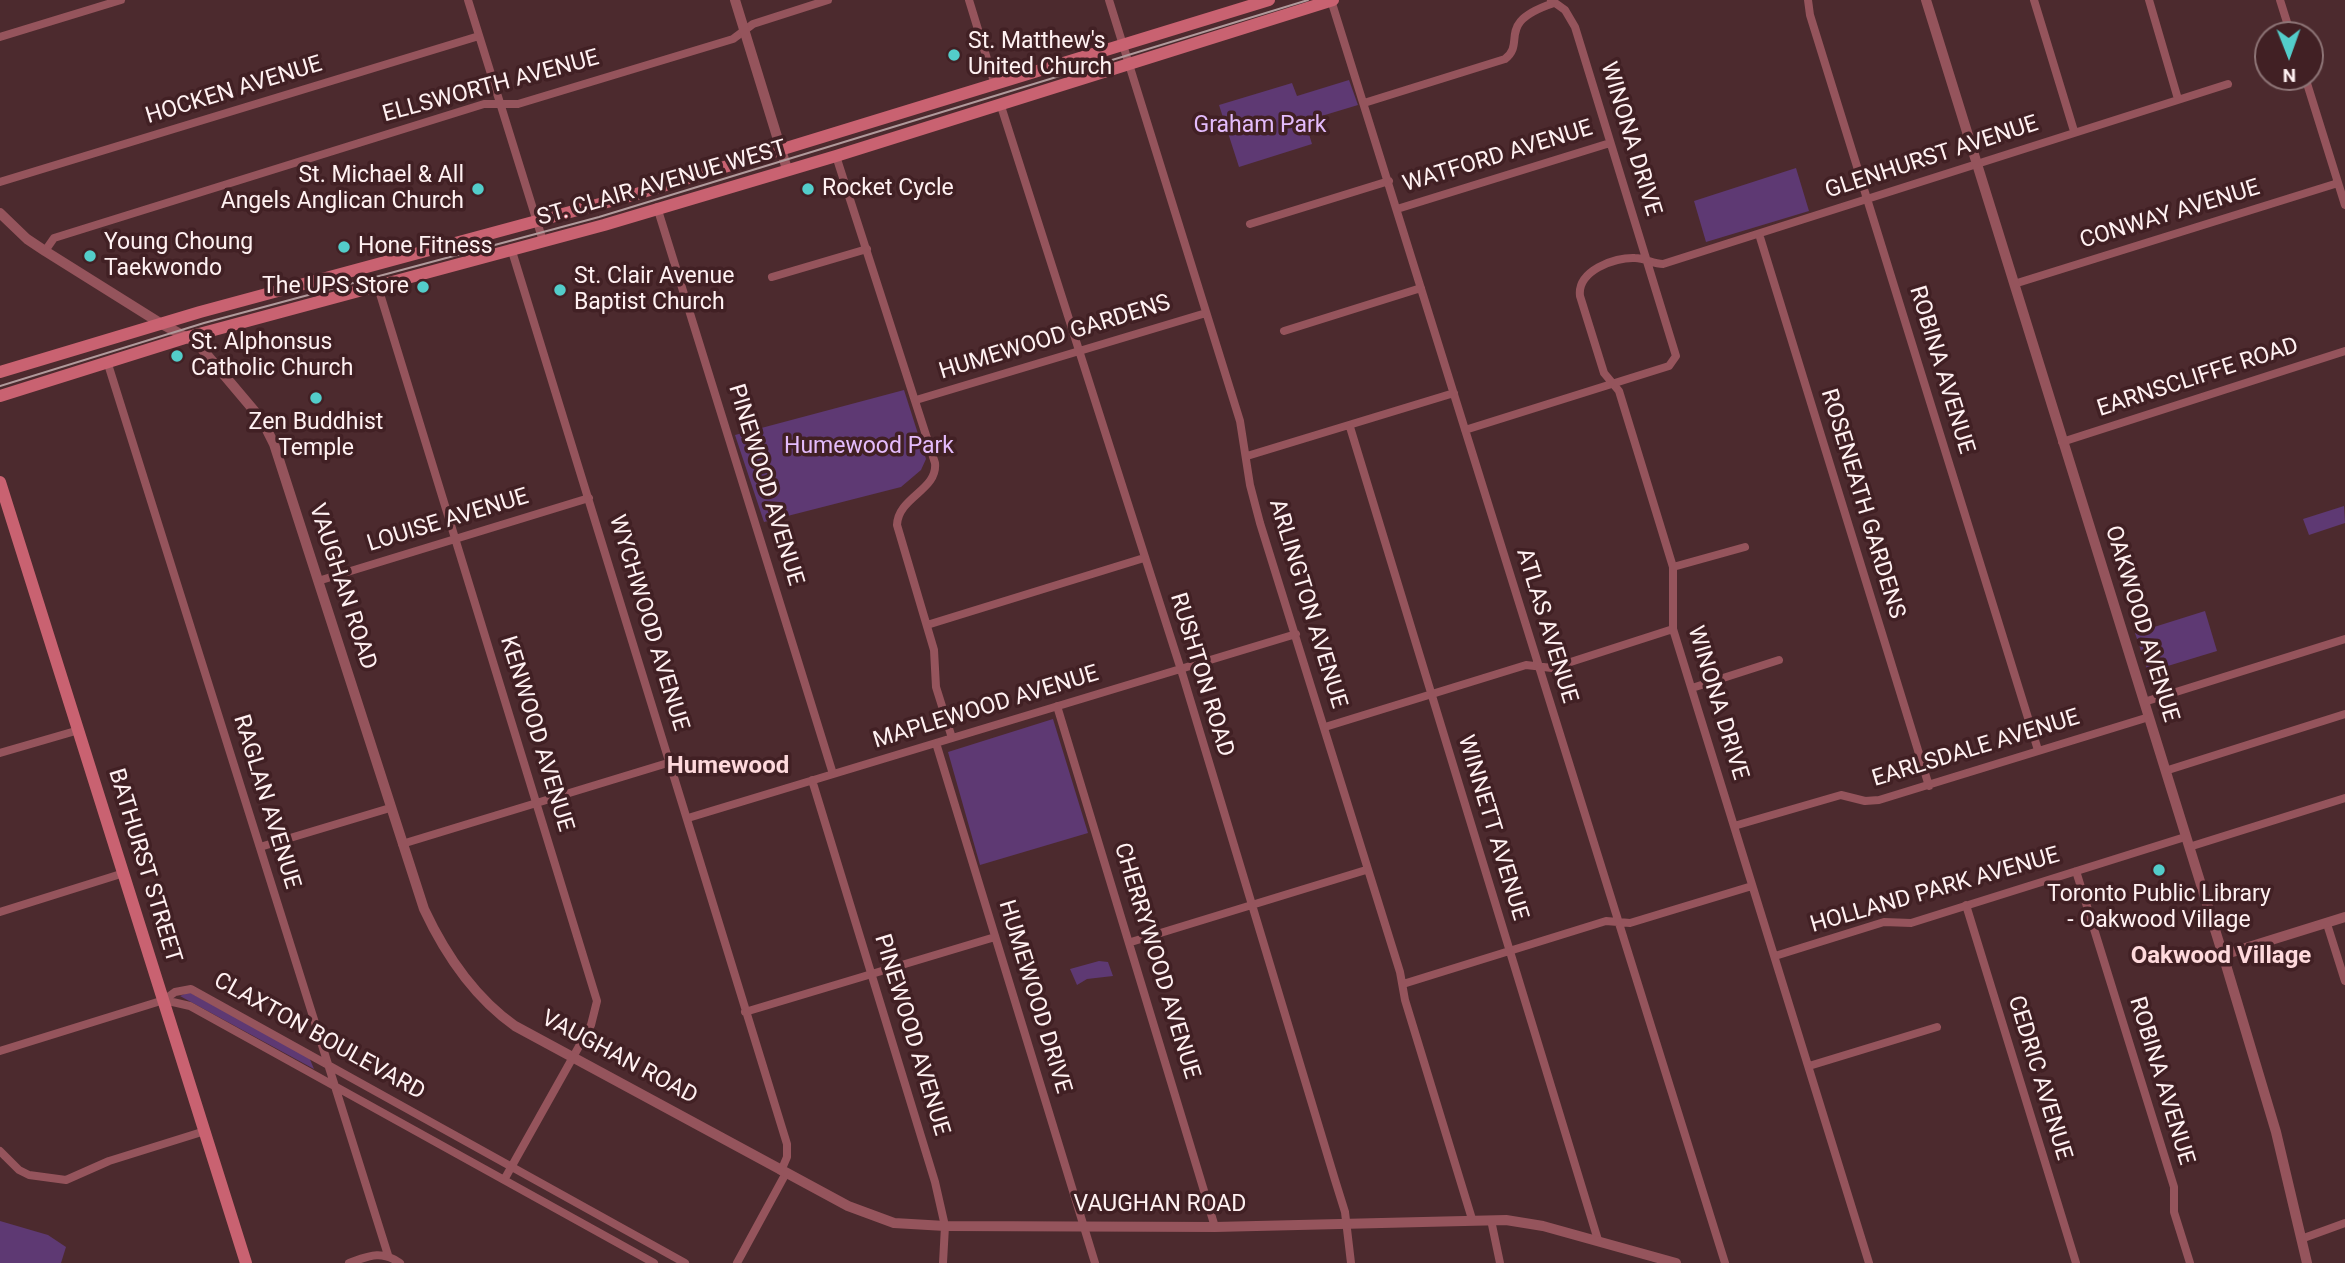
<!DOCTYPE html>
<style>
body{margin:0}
#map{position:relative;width:2345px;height:1263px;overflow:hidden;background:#4c2a2e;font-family:Roboto,sans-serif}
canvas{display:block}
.north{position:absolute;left:2254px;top:21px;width:70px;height:70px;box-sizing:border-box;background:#412024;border:2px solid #8d7476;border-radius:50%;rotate:179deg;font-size:19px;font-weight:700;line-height:28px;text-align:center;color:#fff1f2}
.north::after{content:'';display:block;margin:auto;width:24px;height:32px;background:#53cdca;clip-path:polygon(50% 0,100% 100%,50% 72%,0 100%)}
</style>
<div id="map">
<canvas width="2345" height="1263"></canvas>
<div class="north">N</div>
</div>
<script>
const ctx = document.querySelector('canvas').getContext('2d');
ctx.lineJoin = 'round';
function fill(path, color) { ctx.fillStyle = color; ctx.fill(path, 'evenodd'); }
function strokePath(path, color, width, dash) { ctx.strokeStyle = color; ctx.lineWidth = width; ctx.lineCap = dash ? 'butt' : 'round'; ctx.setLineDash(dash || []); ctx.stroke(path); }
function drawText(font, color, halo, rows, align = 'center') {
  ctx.font = font + ' Roboto,sans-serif'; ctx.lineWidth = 7; ctx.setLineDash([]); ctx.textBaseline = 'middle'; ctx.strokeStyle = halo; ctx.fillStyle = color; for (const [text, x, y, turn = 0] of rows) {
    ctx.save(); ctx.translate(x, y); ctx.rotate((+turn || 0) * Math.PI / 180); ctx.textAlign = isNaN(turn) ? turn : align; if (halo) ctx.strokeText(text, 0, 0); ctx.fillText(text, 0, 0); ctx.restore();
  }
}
const green = new Path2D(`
 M1349 80 1358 105 1305 121 1312 144 1239 167 1219 105 1292 83 1297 96Z
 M1796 168 1809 211 1706 242 1694 201Z
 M904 390 926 459 921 470 901 487 764 522 735 435Z
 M2344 506 2345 523 2309 535 2303 519Z
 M2205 611 2217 651 2148 672 2135 633Z
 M1053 719 1088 833 980 865 948 752Z
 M1099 961 1108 962 1113 976 1087 979 1077 985 1070 969Z
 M189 992 309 1057 314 1069 180 996Z
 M0 1221 48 1235 66 1247 61 1263H0Z`);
const minor = new Path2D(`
 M468 0 543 241
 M969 0 995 85
 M1109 0 1240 421 1250 485 1260 523 1400 972 1405 1000 1472 1219
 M1331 0 1725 1263
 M1808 0 1810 15 2038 750
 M2034 0 2074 131
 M2149 0 2178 99
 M2280 0 2291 35
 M0 37 121 0
 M2305 77 2345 205
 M1000 103 1183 676 1335 1180 1345 1212 1351 1263
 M1364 103 1505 59C1527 42 1494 23 1554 3
 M836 156 935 463C938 490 898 497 897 525L934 650 936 687 952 738
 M0 182 479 36
 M657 207 833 774
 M1397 209 1610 143
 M1250 224 1389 181
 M1759 234 1929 786
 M511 248 787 1144V1157L781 1171
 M45 251 54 238 484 104H518L733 39 753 24 828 0
 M772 277 867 249
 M377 284 597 1001 591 1025 504 1180
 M2014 284 2338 183
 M1284 331 1421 288
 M107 361 388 1255
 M916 400 1206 313
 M1350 427 1598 1240
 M1465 430 1669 366 1676 356 1575 27 1565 10 1551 0
 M2062 442 2345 351
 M1247 456 1454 393
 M1673 567 1745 547
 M318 581 589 498
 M927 625 1144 558
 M1692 688 1779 660
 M2144 702 2345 639
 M1057 706 1215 1227
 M1325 727 1526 665 1552 668 1673 629
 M936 743 1095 1263
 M0 753 79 730
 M2165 771 2345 714
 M812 780 935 1182 945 1226 943 1263
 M688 818 1296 634
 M1734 826 1841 795 1865 801 1879 800 2149 717
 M402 844 671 762
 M260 847 390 808
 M2189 847 2345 798
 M2076 871 2174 1187V1212L2190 1263
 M1966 905 2076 1263
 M0 912 124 873
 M2327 924 2345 981
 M1131 942 1366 870
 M1775 956 1884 922 1911 923 2185 837
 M1403 984 1606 921 1630 923 1752 886
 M164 1000 190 1006 654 1263
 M745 1012 995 937
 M0 1051 164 1000 175 992 191 989 685 1263
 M1809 1066 1937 1027
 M0 1151 19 1170 29 1175 66 1180 109 1161 205 1131
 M1491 1220 1500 1263
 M2301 1239 2345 1223
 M349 1263C369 1256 381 1250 400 1263
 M737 1263 786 1173
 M1869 1263 1673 629V567L1619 391 1604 373 1580 296C1577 271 1614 257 1635 258 1645 258 1653 264 1663 264L2228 84`);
const tertiary = new Path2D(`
 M735 0 787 169
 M1926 0 2226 965 2276 1132 2307 1263
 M0 213 27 239 45 251 160 323 197 343 262 420 274 444 424 909C445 954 474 997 515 1026L848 1206 894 1223 945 1226 1215 1227 1506 1220 1543 1226 1676 1263
 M2223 955 2345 917`);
const secondary = new Path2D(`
 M0 372 200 312 633 195 1269 0
 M0 396 188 337 604 225 836 156 1333 0
 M0 482 246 1263`);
const tram = new Path2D(`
 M0 386 204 323 599 217 1308 0`);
const markers = [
 [954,55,7,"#53cdca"],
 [478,189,7,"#53cdca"],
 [808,189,7,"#53cdca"],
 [344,247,7,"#53cdca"],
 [90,256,7,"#53cdca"],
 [423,287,7,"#53cdca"],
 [560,290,7,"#53cdca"],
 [177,356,7,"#53cdca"],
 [316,398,7,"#53cdca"],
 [2159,870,7,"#53cdca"]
];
const poiNames = [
 ["St. Matthew's",968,42],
 ["United Church",968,68],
 ["St. Michael & All",464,176,"right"],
 ["Angels Anglican Church",464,202,"right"],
 ["Rocket Cycle",822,189],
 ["Young Choung",104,243],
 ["Taekwondo",104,269],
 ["Hone Fitness",358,247],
 ["St. Clair Avenue",574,277],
 ["Baptist Church",574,303],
 ["The UPS Store",409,287,"right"],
 ["St. Alphonsus",191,343],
 ["Catholic Church",191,369],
 ["Zen Buddhist",316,423,"center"],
 ["Temple",316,449,"center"],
 ["Toronto Public Library",2159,895,"center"],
 ["- Oakwood Village",2159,921,"center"]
];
const streetNames = [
 ["ELLSWORTH AVENUE",491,87,-15],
 ["HOCKEN AVENUE",234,91,-17],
 ["WINONA DRIVE",1630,139,73],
 ["WATFORD AVENUE",1498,157,-17],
 ["GLENHURST AVENUE",1932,158,-18],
 ["ST. CLAIR AVENUE WEST",662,184,-16],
 ["CONWAY AVENUE",2170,215,-17],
 ["HUMEWOOD GARDENS",1055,338,-17],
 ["ROBINA AVENUE",1941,370,73],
 ["EARNSCLIFFE ROAD",2198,378,-18],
 ["PINEWOOD AVENUE",765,485,73],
 ["ROSENEATH GARDENS",1862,504,73],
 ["LOUISE AVENUE",448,521,-17],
 ["VAUGHAN ROAD",342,587,72],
 ["ARLINGTON AVENUE",1307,604,73],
 ["WYCHWOOD AVENUE",648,623,73],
 ["OAKWOOD AVENUE",2141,624,73],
 ["ATLAS AVENUE",1546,626,73],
 ["RUSHTON ROAD",1201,675,73],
 ["WINONA DRIVE",1717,703,73],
 ["MAPLEWOOD AVENUE",986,708,-17],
 ["KENWOOD AVENUE",536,734,73],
 ["EARLSDALE AVENUE",1976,749,-17],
 ["RAGLAN AVENUE",266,802,73],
 ["WINNETT AVENUE",1492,828,73],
 ["BATHURST STREET",144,866,73],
 ["HOLLAND PARK AVENUE",1935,891,-16],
 ["CHERRYWOOD AVENUE",1156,961,73],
 ["HUMEWOOD DRIVE",1034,997,73],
 ["PINEWOOD AVENUE",911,1035,73],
 ["CLAXTON BOULEVARD",319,1037,29],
 ["VAUGHAN ROAD",619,1058,28],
 ["CEDRIC AVENUE",2039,1078,73],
 ["ROBINA AVENUE",2161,1081,73],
 ["VAUGHAN ROAD",1160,1205]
];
const parkNames = [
 ["Graham Park",1260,126],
 ["Humewood Park",869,447]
];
const neighbourhoodNames = [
 ["Humewood",728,767],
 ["Oakwood Village",2221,957]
];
fill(green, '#5e3973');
strokePath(minor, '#95545c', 8);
strokePath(tertiary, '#95545c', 10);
strokePath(secondary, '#c96271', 12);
strokePath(tram, '#b0999b', 2);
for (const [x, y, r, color] of markers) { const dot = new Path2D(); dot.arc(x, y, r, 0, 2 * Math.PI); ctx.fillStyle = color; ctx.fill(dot); strokePath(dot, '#412024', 2.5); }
drawText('23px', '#fff1f2', '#412024', poiNames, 'left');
drawText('23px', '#fff1f2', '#412024', streetNames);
drawText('23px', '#e4bcfc', '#412024', parkNames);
drawText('bold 24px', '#fed9dc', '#412024', neighbourhoodNames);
</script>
